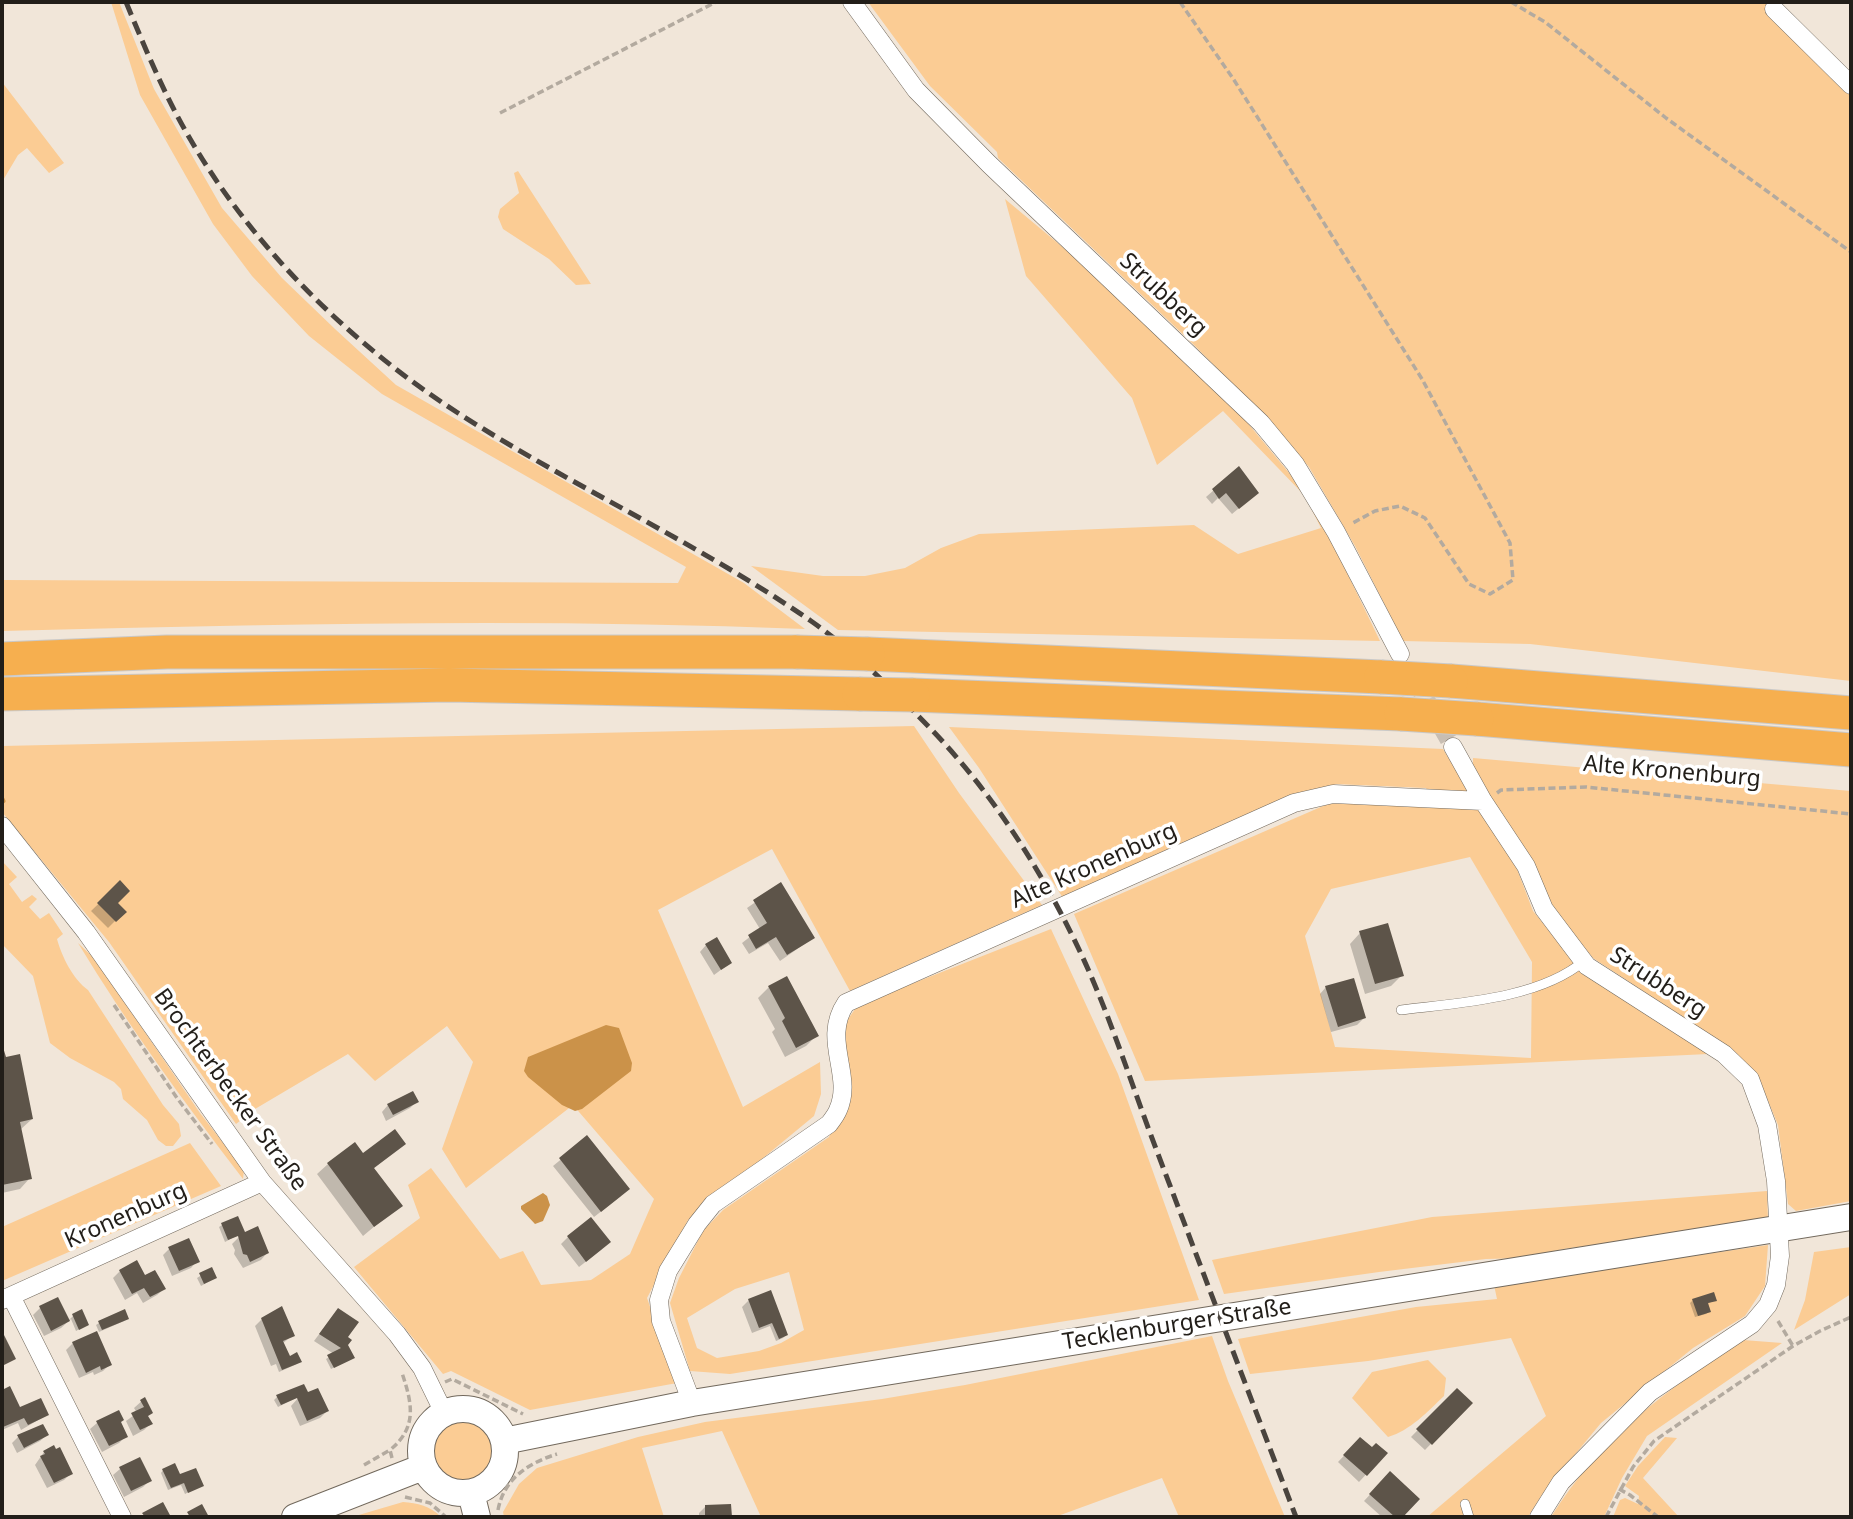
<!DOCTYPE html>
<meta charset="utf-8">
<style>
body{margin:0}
#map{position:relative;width:1853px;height:1519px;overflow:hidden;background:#f1e6d9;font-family:"Noto Sans",sans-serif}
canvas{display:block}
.frame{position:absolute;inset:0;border:4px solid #221e19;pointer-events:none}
</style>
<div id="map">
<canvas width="1853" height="1519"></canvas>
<div class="frame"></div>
</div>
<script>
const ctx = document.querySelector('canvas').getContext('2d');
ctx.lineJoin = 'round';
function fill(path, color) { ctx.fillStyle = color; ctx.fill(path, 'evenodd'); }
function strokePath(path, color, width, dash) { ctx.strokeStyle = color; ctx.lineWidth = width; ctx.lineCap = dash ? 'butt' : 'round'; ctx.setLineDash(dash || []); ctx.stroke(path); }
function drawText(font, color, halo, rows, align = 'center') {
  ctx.font = font + ' "Noto Sans",sans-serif'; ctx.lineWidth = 7; ctx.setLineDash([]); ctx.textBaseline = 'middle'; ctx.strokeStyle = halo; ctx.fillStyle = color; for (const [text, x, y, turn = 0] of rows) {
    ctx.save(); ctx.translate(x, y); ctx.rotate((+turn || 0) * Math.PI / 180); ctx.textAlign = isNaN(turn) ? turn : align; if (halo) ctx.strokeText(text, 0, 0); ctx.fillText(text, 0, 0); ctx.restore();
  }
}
const green = new Path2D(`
 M111 2H119L154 89 222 208 282 278 335 329 396 385 744 583 805 629C538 618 269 624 2 631V580L678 583 686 567 382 394 309 336 252 276 213 224 140 95Z
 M868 2H1772L1851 79V681L1530 644 1403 641 1355 546 1309 467 1272 424 1192 343 998 158 997 152 930 86Z
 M2 82 64 163 49 173 27 148 18 155 2 182Z
 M518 171 591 284 576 285 549 259 503 229 498 217 500 209 519 193 514 173Z
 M1005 199 1096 275 1189 365 1246 421 1295 480 1308 497 1338 554 1380 641 838 630 751 566 823 576H865L905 568 941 548 979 534 1194 525 1238 554 1321 528 1305 496 1223 411 1157 465 1132 398 1026 276Z
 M914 726 959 793 1042 905 850 991 772 849 658 910 743 1107 820 1062 821 1094 814 1116 688 1220 647 1298 677 1383 530 1410 451 1371 443 1374 354 1267 420 1218 408 1185 431 1168 500 1259 523 1251 541 1285 591 1280 630 1254 654 1199 573 1105 466 1188 442 1149 473 1062 447 1026 375 1081 348 1054 255 1109 236 1124 109 942 2 812V746Z
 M949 727 1443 749 1517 869 1533 911 1585 974 1708 1054 1145 1081 1074 914 1330 803 1439 808 1426 788 1336 784 1248 814 1063 898 979 768ZM1470 857 1532 962 1531 1058 1335 1047 1305 936 1331 889Z
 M1473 758 1851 791V1201L1796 1211 1788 1204 1778 1125 1757 1074 1728 1047 1593 958 1551 907 1473 769Z
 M2 861 17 877 9 884 22 902 32 895 37 899 29 907 40 919 49 913 63 934 57 939C62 957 73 979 88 990L163 1105 179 1124 181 1136 173 1146H166L158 1140 147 1120 123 1099 121 1089 114 1082 70 1058 50 1043 33 976 2 944Z
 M1051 929 1118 1074 1199 1300 730 1374 690 1371 670 1303 679 1278 703 1231 723 1210 829 1137 834 1125 845 1023 858 1005ZM789 1272 804 1330 781 1343 759 1351 717 1358 697 1348 687 1318 735 1289Z
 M78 943 95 959 200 1113 244 1170 243 1179C184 1102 128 1026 78 943Z
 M190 1143 221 1186 2 1281V1227Z
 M1767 1191 1768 1222 1563 1249 1525 1258 1486 1259 1379 1272 1224 1294 1212 1260 1432 1217Z
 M1768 1245 1765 1286 1745 1316 1693 1348 1601 1423 1543 1493 1528 1517H1427L1546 1416 1511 1338 1368 1361 1250 1374 1238 1339 1416 1307 1497 1299 1494 1285Z
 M1851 1247V1294L1794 1330 1805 1300 1814 1252Z
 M1212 1336 1228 1381 1285 1517H1179L1162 1478 1055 1517H761L722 1431 642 1448 664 1517H504L503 1512 519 1484 537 1468 638 1437 705 1422 882 1399 965 1385Z
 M1743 1340 1782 1343 1647 1436 1622 1478 1604 1517H1551C1602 1436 1664 1392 1743 1340Z
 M1428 1360 1446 1378 1444 1396C1427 1412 1411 1430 1388 1437L1352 1398 1372 1372Z
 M431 1452a32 32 0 1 1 64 0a32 32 0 1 1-64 0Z
 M1665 1437 1677 1438 1643 1478 1679 1517H1613L1620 1500 1625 1498 1638 1504 1639 1496 1625 1486 1638 1466Z
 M403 1502C417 1503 431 1506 441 1517H352Z`);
const water = new Path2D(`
 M606 1025 619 1028 632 1063 631 1071 582 1109 575 1111 562 1105 528 1077 524 1071 528 1057Z
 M543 1193 547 1196 550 1205 543 1221 535 1224 521 1209V1206Z`);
const shadow = new Path2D(`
 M1238 469 1250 499 1232 514 1218 498 1212 504 1206 497Z
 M120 883 115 903 124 912 108 928 91 911Z
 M780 885 813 938 780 961 768 943 749 954 742 943 760 929 747 908Z
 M1360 933 1402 975 1391 986 1365 994 1350 944Z
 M706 945 730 963 714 975 700 952Z
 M769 987 816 1036 806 1046 785 1057 772 1032 775 1029 758 998Z
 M1326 987 1364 1018 1357 1025 1331 1032 1320 994Z
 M2 1047 5 1059 32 1119 20 1130 30 1178 20 1189 2 1193Z
 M417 1101 410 1108 386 1121 382 1112 388 1105Z
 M587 1138 621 1196 594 1217 553 1166Z
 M404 1144 373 1169 400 1205 363 1236 317 1174 328 1164Z
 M222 1225 240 1234 225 1242 219 1227Z
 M239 1237 267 1253 261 1260 243 1268 234 1254 235 1250 232 1244Z
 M568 1237 602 1249 579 1267 561 1244Z
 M169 1249 197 1261 191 1268 172 1276 163 1255Z
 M211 1269 215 1278 201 1286 197 1278Z
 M120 1271 164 1289 157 1295 143 1303 137 1293 125 1300 113 1278Z
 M749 1300 786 1335 783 1338 776 1341 770 1326 752 1333 742 1307Z
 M1693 1300H1715L1707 1304 1709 1311 1706 1314 1695 1317 1690 1303Z
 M40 1308 68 1321 73 1316 87 1325 76 1331 71 1319 61 1328 44 1336 33 1315Z
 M332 1317 346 1337V1345L353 1358 331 1369 326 1359 334 1354 314 1341Z
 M262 1319 293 1335 282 1344 289 1358 300 1361 297 1364 279 1372 276 1364 271 1366 255 1326Z
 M124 1321 99 1332 96 1325 99 1323Z
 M73 1343 110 1364 103 1371 94 1375 93 1372 79 1378 66 1350Z
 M9 1388 19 1410 47 1415 21 1430 18 1423 2 1430V1392Z
 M1457 1390 1470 1403 1425 1450 1411 1437Z
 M306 1392 327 1411 320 1418 300 1426 291 1406 300 1396 278 1407 274 1400 277 1397Z
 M144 1399 147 1417 150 1424 144 1430 133 1436 126 1421 137 1413 134 1408Z
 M119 1422 126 1436 119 1443 102 1452 90 1429 97 1423Z
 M47 1435 40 1441 17 1453 12 1443 18 1437Z
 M1360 1439 1372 1449 1385 1454 1359 1482 1338 1462Z
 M44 1452 71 1473 64 1480 47 1488 35 1465Z
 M120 1469 150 1480 143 1487 124 1497 113 1475Z
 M163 1470 179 1477 202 1485 185 1494 181 1485 168 1490 161 1473Z
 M1390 1473 1418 1499 1401 1517H1382L1364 1501Z
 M730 1506V1517H699V1513L705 1507Z`);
const stream = new Path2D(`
 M2 799 3 801`);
const building = new Path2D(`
 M1239 466 1259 493 1239 509 1226 493 1219 499 1212 489Z
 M120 880 130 891 118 903 127 912 116 922 97 903Z
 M781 882 815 938 787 955 776 937 756 949 748 935 767 923 753 900Z
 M1388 923 1404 976 1375 984 1359 931Z
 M717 937 732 963 721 970 705 944Z
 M787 976 819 1036 796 1048 782 1021 785 1018 768 986Z
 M1354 978 1366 1018 1338 1027 1325 986Z
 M2 1044 6 1057 20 1054 33 1119 20 1122 32 1179 2 1185Z
 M413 1091 419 1102 393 1115 387 1104Z
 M395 1129 406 1144 374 1168 403 1206 374 1227 327 1163 355 1142 363 1153Z
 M587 1135 630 1189 601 1212 559 1158Z
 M238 1216 245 1232 258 1226 269 1253 250 1262 247 1255 243 1254 238 1236 228 1240 221 1223Z
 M591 1217 611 1242 586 1262 567 1236Z
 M189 1238 200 1262 179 1271 168 1247Z
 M137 1260 145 1275 155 1270 166 1289 150 1297 144 1288 132 1294 119 1270Z
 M212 1267 217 1278 204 1284 199 1273Z
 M771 1290 788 1335 779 1339 772 1323 759 1328 748 1299Z
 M1714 1292 1717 1301 1708 1303 1711 1312 1698 1316 1692 1299Z
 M58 1297 70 1321 51 1331 39 1306Z
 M282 1306 295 1336 283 1341 290 1356 297 1352 302 1362 282 1370 261 1318Z
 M338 1308 359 1322 348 1337 352 1340 348 1345 355 1358 334 1368 327 1355 341 1348 319 1334Z
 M82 1309 89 1325 79 1330 72 1314Z
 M125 1309 129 1319 102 1330 98 1321Z
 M97 1331 112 1365 101 1370 100 1366 86 1373 72 1342Z
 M4 1335 16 1359 2 1366V1336Z
 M304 1384 308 1392 318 1388 329 1411 307 1421 297 1398 281 1405 276 1395Z
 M10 1386 20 1407 41 1398 49 1415 28 1425 24 1418 3 1427 2 1390Z
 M1457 1388 1473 1403 1432 1445 1416 1429Z
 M145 1397 153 1413 148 1416 153 1424 140 1430 131 1413 144 1407 140 1400Z
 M119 1410 124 1420 121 1422 128 1437 109 1446 96 1421Z
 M43 1424 49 1435 24 1448 17 1435Z
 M1360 1437 1372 1447 1376 1443 1388 1453 1367 1476 1343 1455Z
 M54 1445 56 1449 60 1447 73 1474 54 1483 40 1456 45 1454 43 1451Z
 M140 1457 152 1481 131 1491 119 1467Z
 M175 1463 180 1474 196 1468 204 1486 188 1493 184 1483 171 1488 162 1469Z
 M1390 1471 1420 1499 1403 1517H1395L1369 1494Z
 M163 1502 171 1517H145L142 1513Z
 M202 1504 209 1517H190L187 1512Z
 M731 1504 732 1517H705V1505Z`);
const streetTunnel = new Path2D(`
 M1413 677 1453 747`);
const path = new Path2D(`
 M1180 2 1234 80 1422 379 1510 543 1513 580 1490 594 1469 584 1425 518 1400 506 1375 511 1351 524
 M1511 2 1545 22 1666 118 1851 252
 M500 113 716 2
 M1497 793 1501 790 1586 787 1851 814
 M114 1005 177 1098 212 1144
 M1778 1321 1793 1346
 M445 1382 452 1379 523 1414
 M392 1458 390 1450C418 1427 412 1403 402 1373
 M364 1465 390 1450
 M1619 1489 1630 1495 1658 1517
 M405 1497 430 1503 446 1517
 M498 1510C504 1478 529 1463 557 1454
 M1606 1517 1633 1467 1654 1441 1793 1346 1820 1331 1851 1317`);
const lane = new Path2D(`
 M1401 1010C1457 1003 1539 999 1584 961
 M1465 1504 1469 1517`);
const street = new Path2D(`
 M852 2 916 90 989 164 1261 423 1295 464 1336 532 1400 654
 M1774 9 1851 85
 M1453 747 1483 801 1526 866 1544 909 1587 966 1724 1054 1750 1079 1767 1125 1776 1181 1780 1256 1776 1285 1768 1305 1752 1324 1650 1392 1561 1482 1539 1517
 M2 826 86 932 262 1182 397 1334 422 1368 444 1413
 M11 1296 122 1517
 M2 1300 262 1182
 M692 1403 661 1321 659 1300 668 1271 697 1224 713 1204 829 1124C832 1120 836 1115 838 1110 854 1075 821 1040 846 1003L1294 803 1333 794 1483 801`);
const secondary = new Path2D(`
 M421 1451a42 42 0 1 1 84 0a42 42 0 1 1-84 0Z
 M504 1441 692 1403 1851 1217
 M471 1493 477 1517
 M295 1517 423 1467`);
const highway = new Path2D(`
 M868 654 1381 677
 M2 659 167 652H796
 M1451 681 1851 713
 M2 694 449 685 859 694
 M913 695 1401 714
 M1477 719 1851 750`);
const rail = new Path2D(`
 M126 2C145 48 164 94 189 137 253 248 351 344 458 413 573 487 698 543 811 621 854 651 892 689 929 727 994 794 1044 874 1083 958 1112 1021 1133 1089 1158 1154 1204 1275 1250 1396 1296 1517`);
const highwayBridge = new Path2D(`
 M796 652 868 654
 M1381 677 1451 681
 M859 694 913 695
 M1401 714 1477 719`);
const streetNames = [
 ["Strubberg",1163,295,43],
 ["Alte Kronenburg",1672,772,5],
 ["Alte Kronenburg",1094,866,-24],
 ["Strubberg",1658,983,33],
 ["Brochterbecker Straße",230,1090,54],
 ["Kronenburg",126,1216,-24],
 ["Tecklenburger Straße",1177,1325,-9]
];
fill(green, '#fbcc94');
fill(water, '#cb9249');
fill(shadow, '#0003');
strokePath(stream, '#cb9249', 5);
fill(building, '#5d5449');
strokePath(streetTunnel, '#c8beb3', 18, [18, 9]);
strokePath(lane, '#72695d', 10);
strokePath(street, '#72695d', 19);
strokePath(secondary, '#72695d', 28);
strokePath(highway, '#cac9c8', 35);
strokePath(path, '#b3aa9f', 3.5, [7, 3.5]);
strokePath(lane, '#fff', 9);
strokePath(street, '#fff', 18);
strokePath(secondary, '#fff', 26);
strokePath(highway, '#f6af4f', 33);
strokePath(rail, '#4a443e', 5, [14, 7]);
strokePath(highwayBridge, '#cac9c8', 35, []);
strokePath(highwayBridge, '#f6af4f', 33);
drawText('23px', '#221e19', '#fff', streetNames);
</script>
